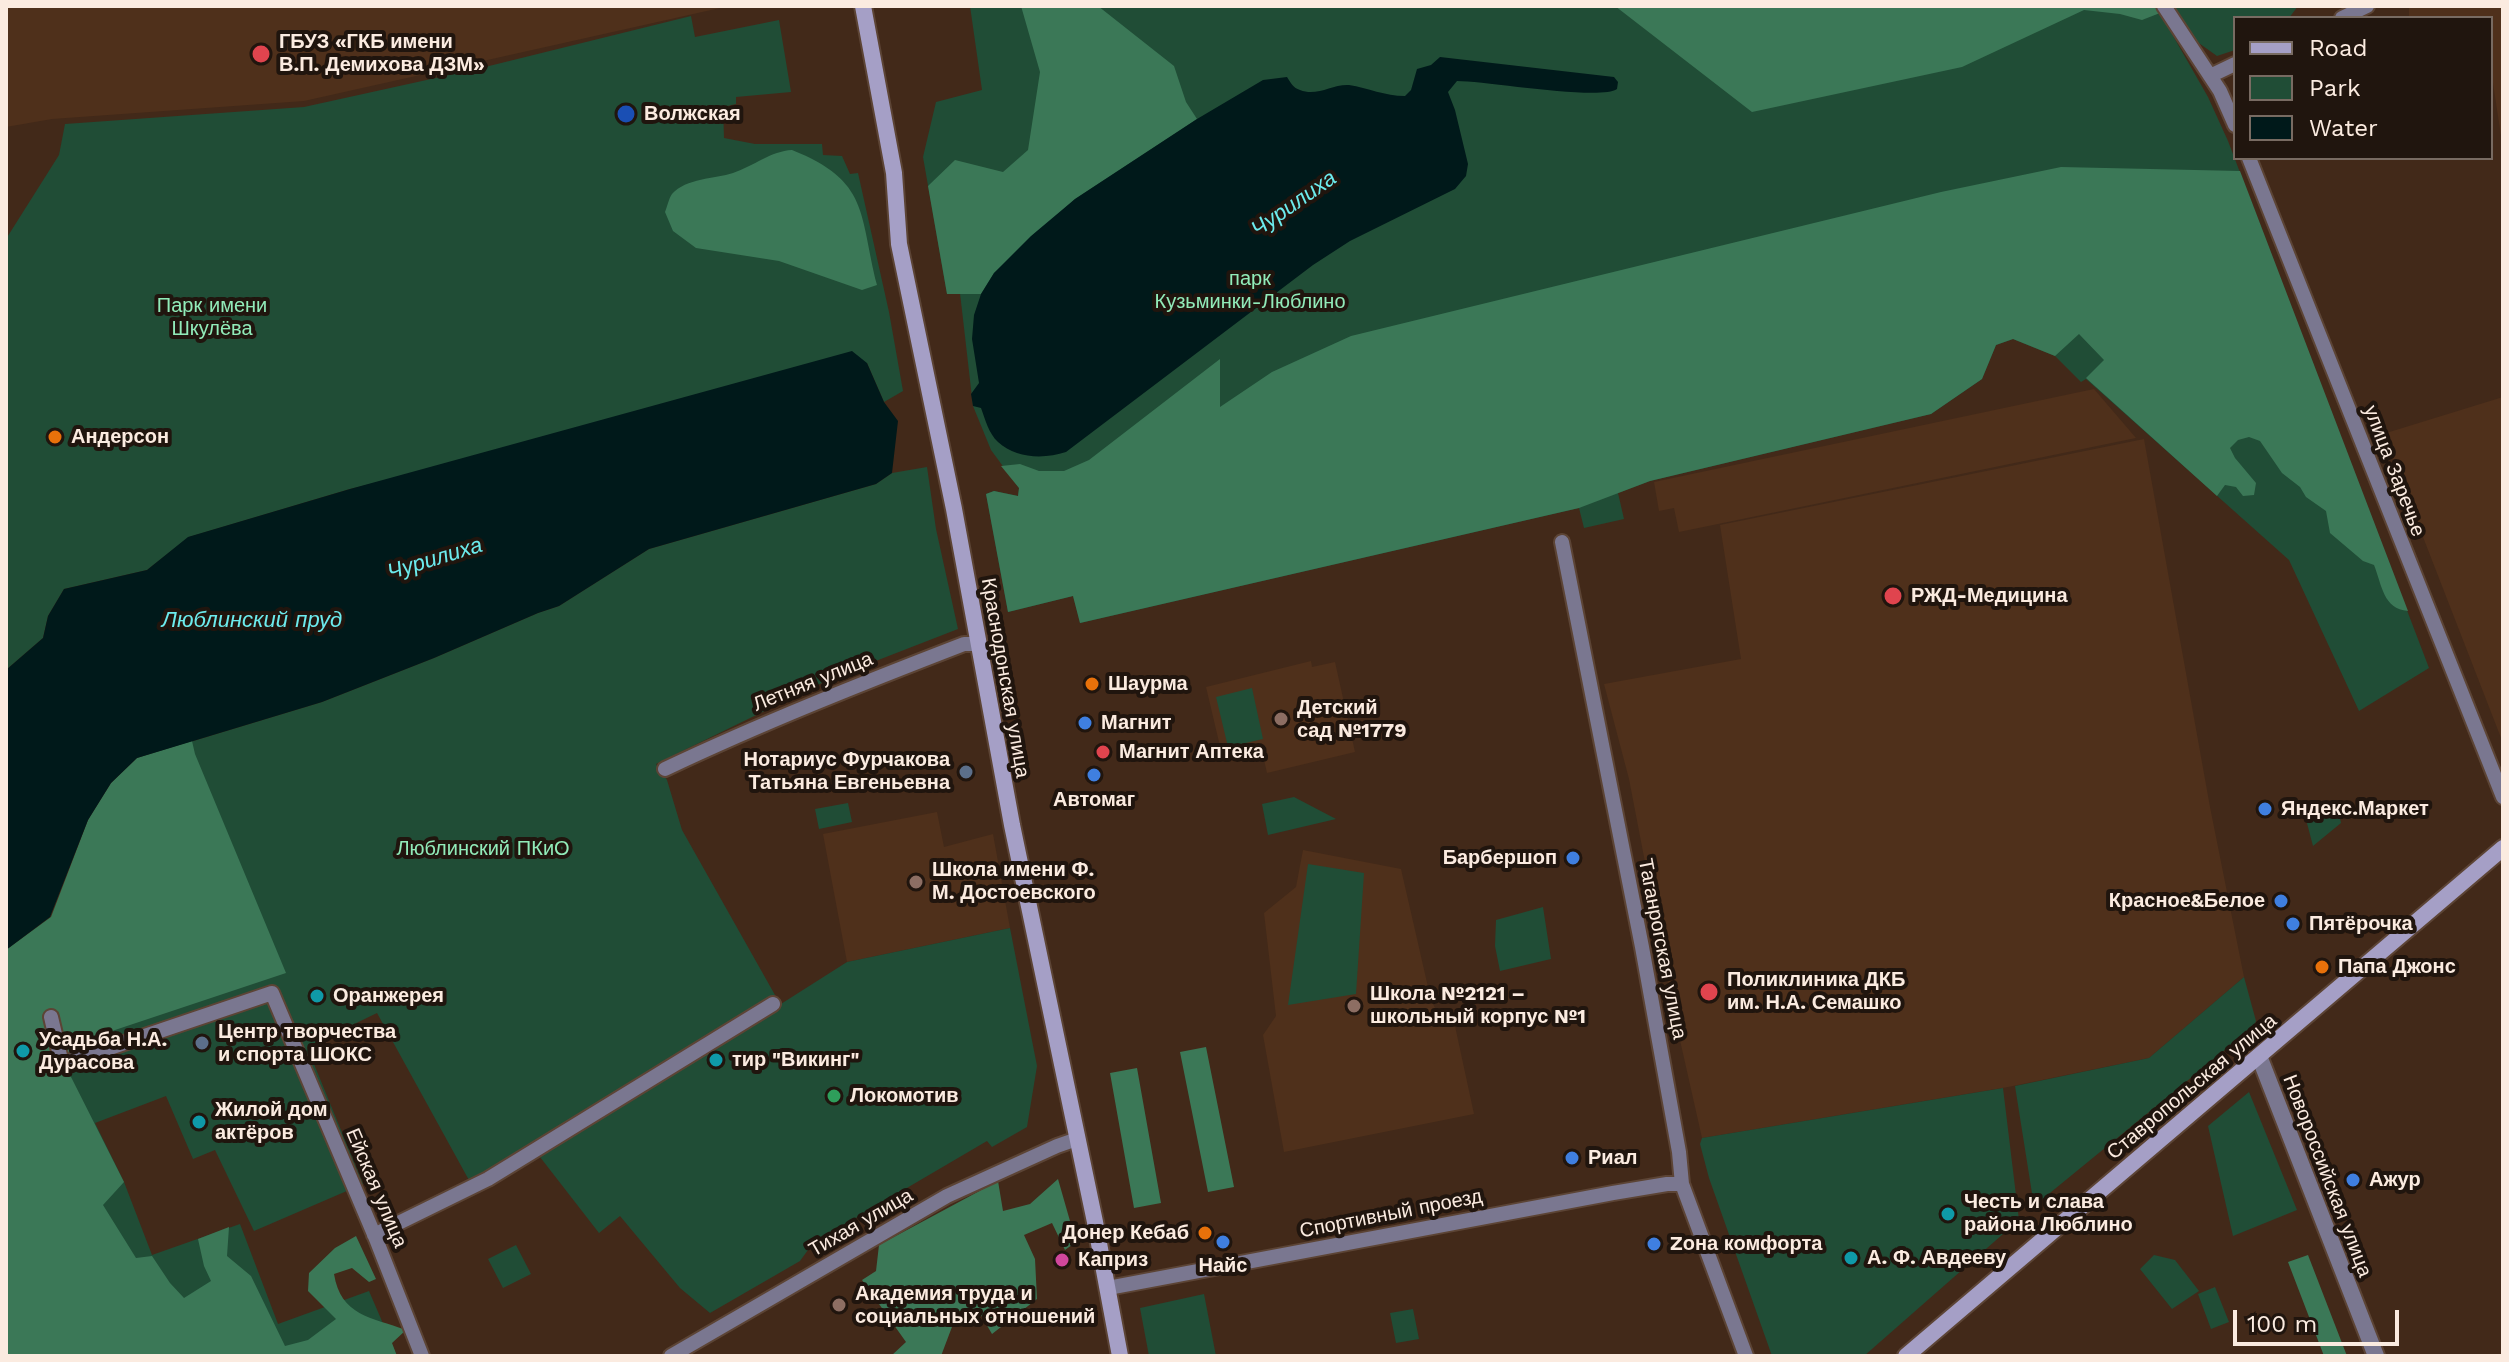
<!DOCTYPE html>
<meta charset="utf-8">
<style>
body{margin:0}
#map{position:relative;width:2509px;height:1362px;overflow:hidden;background:#422919;font-family:"Work Sans",sans-serif}
canvas{display:block}
.frame{position:absolute;inset:0;border:8px solid #fbebe0;pointer-events:none}
.legend{position:absolute;left:2233px;top:16px;width:260px;height:144px;box-sizing:border-box;background:#20150e;border:2px solid #786b62;margin:0;padding:10px 14px;list-style:none;font-size:24px;color:#fbebe0}
.legend li{display:flex;align-items:center;gap:16px;height:40px}
.legend b{width:40px;border:2px solid #786b62}
.scale{position:absolute;left:2233px;top:1310px;width:166px;height:36px;box-sizing:border-box;border:4px solid #fbebe0;border-top:0;padding-left:10px;font-size:24px;line-height:28px;white-space:nowrap;color:#fbebe0;-webkit-text-stroke:6px #20150e;paint-order:stroke}
</style>
<div id="map">
<canvas width="2509" height="1362"></canvas>
<div class="frame"></div>
<ul class="legend">
<li><b style="height:10px;background:#a59fc6"></b>Road</li>
<li><b style="height:22px;background:#204d36"></b>Park</li>
<li><b style="height:22px;background:#00191a"></b>Water</li>
</ul>
<div class="scale">100 m</div>
</div>
<script>
const ctx = document.querySelector('canvas').getContext('2d');
ctx.lineJoin = 'round';
function fill(path, color) { ctx.fillStyle = color; ctx.fill(path, 'evenodd'); }
function strokePath(path, color, width, dash) { ctx.strokeStyle = color; ctx.lineWidth = width; ctx.lineCap = dash ? 'butt' : 'round'; ctx.setLineDash(dash || []); ctx.stroke(path); }
function drawText(font, color, halo, rows, align = 'center') {
  ctx.font = font + ' "Work Sans",sans-serif'; ctx.lineWidth = 8; ctx.setLineDash([]); ctx.textBaseline = 'middle'; ctx.strokeStyle = halo; ctx.fillStyle = color; for (const [text, x, y, turn = 0] of rows) {
    ctx.save(); ctx.translate(x, y); ctx.rotate((+turn || 0) * Math.PI / 180); ctx.textAlign = isNaN(turn) ? turn : align; if (halo) ctx.strokeText(text, 0, 0); ctx.fillText(text, 0, 0); ctx.restore();
  }
}
const built = new Path2D(`
 M6 6H729L304 101 52 119 6 127Z
 M2409 6H2503V149L2491 70V18H2409Z
 M2094 389 2136 438 1679 532 1674 508 1659 511 1654 482Z
 M2503 397V743L2383 434Z
 M2144 439 2210 807 2244 977 2149 1058 2008 1087 1702 1138 1675 1018 1629 779 1604 684 1741 659 1720 525Z
 M1311 661 1312 667 1335 662 1355 752 1267 773 1262 751 1223 759 1206 687Z
 M937 812 944 847 993 834 1010 928 847 962 823 834Z
 M1303 850 1401 869 1431 1000 1438 1014 1452 1012 1474 1114 1284 1152 1263 1035 1276 1016 1264 913 1296 887Z`);
const green = new Path2D(`
 M970 6H2156L2208 97 2228 141 2429 668 2359 711 2289 560 2086 379 2081 382 2055 356 2013 339 1996 345 1982 379 1931 414 1650 481 1618 493 1624 519 1584 528 1579 508 1080 623 1073 596 1008 612 986 494 994 491 1018 496 1019 488 991 450 973 406 960 293 947 294 923 157 936 102 982 90Z
 M2170 6H2298L2289 18H2235V50L2217 56 2196 41Z
 M691 16 695 37 779 20 791 92 736 97V104L723 107 724 138 755 144H822L823 155 842 156 850 174 858 173 889 312 903 391 884 402 867 363 350 489 189 537 147 570 64 589 48 616 43 638 6 670V239L59 155 65 124 304 107 481 68Z
 M927 467 936 529 958 629 832 678 656 764 667 780 682 830 775 995 470 1182 377 1013 307 1047 363 1184 254 1231 215 1150 193 1159 166 1096 95 1123 124 1182 152 1255 240 1224 278 1324 369 1291 397 1356H6V950L51 917 137 758 322 702 434 658 538 613 559 606 649 549 876 484 892 473Z
 M1252 688 1263 739 1228 747 1216 697Z
 M1294 797 1336 819 1268 835 1262 804Z
 M2337 802 2341 823 2313 846 2303 808Z
 M848 803 852 822 819 829 815 809Z
 M1308 864 1364 873 1356 994 1288 1005Z
 M1543 907 1551 959 1500 971 1495 946 1496 920Z
 M1010 928 1037 1066 1027 1127 992 1147 987 1141 813 1243 800 1261 710 1313 680 1288 620 1216 599 1233 540 1157 847 962Z
 M2244 977 2256 1021 2253 1027 2034 1206 2015 1086 2149 1058Z
 M2003 1088 2019 1220 1864 1356H1772L1709 1178 1700 1144 1702 1138Z
 M2249 1092 2297 1210 2233 1236 2208 1126Z
 M516 1245 531 1274 503 1288 488 1259Z
 M2154 1255 2175 1260 2199 1291 2172 1309 2140 1269Z
 M2215 1287 2229 1322 2211 1329 2198 1294Z
 M1204 1294 1216 1356H1149L1140 1308Z
 M1413 1309 1419 1339 1396 1343 1390 1313Z`);
const forest = new Path2D(`
 M1021 6H1098L1174 66 1186 102 1197 119 1075 199 994 273 981 294H947L928 186 955 160 1003 172 1028 150 1040 72Z
 M1615 6H2156L2160 13 2142 20 2120 14 2084 10 1962 67 1752 112Z
 M792 150C870 181 859 214 877 285L862 290 779 261 696 248 673 231 665 212C667 207 669 198 672 194 686 178 715 179 733 173 754 166 771 151 792 150Z
 M2061 167 2240 171 2408 611C2383 609 2382 585 2374 565L2363 561 2330 533 2326 511 2306 497 2300 487 2282 473 2260 441 2249 437 2238 440 2230 448 2235 458 2256 483 2254 495 2243 496 2236 487 2225 485 2217 496 2086 378 2104 360 2079 334 2055 356 2013 339 1996 345 1982 379 1931 414 1650 481 1579 508 1080 623 1073 596 1008 612 986 494 994 491 1018 496 1019 488 1001 466 1020 464 1039 471H1064L1089 460 1220 359V407L1272 372 1351 336 1941 192Z
 M192 741 195 754 286 973 76 1043 69 1073 124 1182 103 1205 136 1258 152 1256 170 1283 184 1298 211 1281 204 1266 198 1239 229 1227 227 1256 251 1276 285 1346 308 1340 336 1319 308 1291 309 1273 335 1248 356 1236 376 1279 369 1282 352 1268 334 1274C341 1316 371 1317 406 1330L392 1343 397 1356H6V950L51 917 88 820 111 783 137 758Z
 M1206 1047 1234 1187 1208 1192 1180 1052Z
 M1137 1068 1161 1203 1134 1208 1110 1073Z
 M1058 1179 1076 1242 1065 1250 1052 1223 1024 1235 1035 1259 1037 1299 992 1334 978 1310 958 1311 941 1356H891L906 1342 862 1280 876 1271 879 1245 998 1181 1003 1211 1030 1204Z
 M2308 1255 2347 1356H2324L2288 1262Z`);
const water = new Path2D(`
 M1440 57 1614 77 1618 82 1617 89C1600 101 1486 81 1457 81L1448 92 1455 110 1468 164 1466 176 1455 189 1350 241 1313 265 1066 452C1045 459 1016 459 998 442 989 434 985 419 981 408L973 406 971 394 979 383 972 339 974 315 981 294 994 273 1031 236 1075 199 1197 119 1263 80 1287 77C1291 83 1293 88 1300 90 1317 97 1332 84 1349 85 1368 88 1385 96 1405 96L1411 90 1417 69 1431 65Z
 M852 351 867 363 884 402 898 421 892 473 876 484 649 549 559 606 538 613 434 658 322 702 137 758 111 783 88 820 50 917 6 950V670L43 638 48 616 64 589 147 570 188 537 350 489Z`);
const minor = new Path2D(`
 M2164 6 2220 91 2235 125
 M2342 18 2367 6
 M2210 76 2235 64
 M2249 158 2503 797
 M1562 542 1642 947 1679 1152 1682 1184 1746 1356
 M665 769C762 723 863 683 964 644H979
 M51 1017 62 1064
 M51 1065 62 1064 272 993 376 1239 422 1356
 M374 1235 488 1179 773 1004
 M1108 1288 1613 1193 1667 1184H1682
 M671 1356 947 1196 1057 1146 1077 1139`);
const tertiary = new Path2D(`
 M2259 1056 2376 1356`);
const secondary = new Path2D(`
 M863 6 894 173 899 244 954 509 1012 825 1095 1222 1120 1356
 M1906 1356 2503 848`);
const markers = [
 [261,54,10,"#e0444e"],
 [626,114,10,"#1a4fb4"],
 [55,437,8,"#e8710a"],
 [1893,596,10,"#e0444e"],
 [1092,684,8,"#e8710a"],
 [1281,719,8,"#8d6e63"],
 [1085,723,8,"#3f7fe0"],
 [1103,752,8,"#e0444e"],
 [966,772,8,"#5c6f8a"],
 [1094,775,8,"#3f7fe0"],
 [2265,809,8,"#3f7fe0"],
 [1573,858,8,"#3f7fe0"],
 [916,882,8,"#8d6e63"],
 [2281,901,8,"#3f7fe0"],
 [2293,924,8,"#3f7fe0"],
 [2322,967,8,"#e8710a"],
 [1709,992,10,"#e0444e"],
 [317,996,8,"#0f9aa8"],
 [1354,1006,8,"#8d6e63"],
 [202,1043,8,"#5c6f8a"],
 [23,1051,8,"#0f9aa8"],
 [716,1060,8,"#0f9aa8"],
 [834,1096,8,"#2e9e5b"],
 [199,1122,8,"#0f9aa8"],
 [1572,1158,8,"#3f7fe0"],
 [2353,1180,8,"#3f7fe0"],
 [1948,1214,8,"#0f9aa8"],
 [1205,1233,8,"#e8710a"],
 [1223,1242,8,"#3f7fe0"],
 [1654,1244,8,"#3f7fe0"],
 [1851,1258,8,"#0f9aa8"],
 [1062,1260,8,"#d1479c"],
 [839,1305,8,"#8d6e63"]
];
const poiNames = [
 ["ГБУЗ «ГКБ имени",279,42],
 ["В.П. Демихова ДЗМ»",279,65],
 ["Волжская",644,114],
 ["Андерсон",71,437],
 ["РЖД-Медицина",1911,596],
 ["Шаурма",1108,684],
 ["Детский",1297,708],
 ["сад №1779",1297,731],
 ["Магнит",1101,723],
 ["Магнит Аптека",1119,752],
 ["Нотариус Фурчакова",950,760,"right"],
 ["Татьяна Евгеньевна",950,783,"right"],
 ["Автомаг",1094,800,"center"],
 ["Яндекс.Маркет",2281,809],
 ["Барбершоп",1557,858,"right"],
 ["Школа имени Ф.",932,870],
 ["М. Достоевского",932,893],
 ["Красное&Белое",2265,901,"right"],
 ["Пятёрочка",2309,924],
 ["Папа Джонс",2338,967],
 ["Поликлиника ДКБ",1727,980],
 ["им. Н.А. Семашко",1727,1003],
 ["Школа №2121 –",1370,994],
 ["школьный корпус №1",1370,1017],
 ["Оранжерея",333,996],
 ["Центр творчества",218,1032],
 ["и спорта ШОКС",218,1055],
 ["Усадьба Н.А.",39,1040],
 ["Дурасова",39,1063],
 ["тир \"Викинг\"",732,1060],
 ["Локомотив",850,1096],
 ["Жилой дом",215,1110],
 ["актёров",215,1133],
 ["Риал",1588,1158],
 ["Ажур",2369,1180],
 ["Честь и слава",1964,1202],
 ["района Люблино",1964,1225],
 ["Донер Кебаб",1189,1233,"right"],
 ["Zона комфорта",1670,1244],
 ["А. Ф. Авдееву",1867,1258],
 ["Каприз",1078,1260],
 ["Найс",1223,1266,"center"],
 ["Академия труда и",855,1294],
 ["социальных отношений",855,1317]
];
const parkNames = [
 ["парк",1250,279],
 ["Кузьминки-Люблино",1250,302],
 ["Парк имени",212,306],
 ["Шкулёва",212,329],
 ["Люблинский ПКиО",483,849]
];
const streetNames = [
 ["улица Заречье",2394,471,69],
 ["Краснодонская улица",1005,678,80],
 ["Летняя улица",813,682,-22],
 ["Таганрогская улица",1662,949,79],
 ["Ставропольская улица",2192,1087,-40],
 ["Новороссийская улица",2327,1176,69],
 ["Ейская улица",376,1188,67],
 ["Спортивный проезд",1391,1214,-11],
 ["Тихая улица",861,1223,-30]
];
const waterNames = [
 ["Чурилиха",1294,204,-35],
 ["Чурилиха",435,559,-17],
 ["Люблинский пруд",252,621]
];
fill(built, '#4f301b');
fill(green, '#204d36');
fill(forest, '#3b7857');
fill(water, '#00191a');
strokePath(minor, '#5c4435', 18);
strokePath(tertiary, '#5c4435', 20);
strokePath(secondary, '#5c4435', 20);
strokePath(minor, '#7a7790', 14);
strokePath(tertiary, '#7a7790', 16);
strokePath(secondary, '#a59fc6', 16);
for (const [x, y, r, color] of markers) { const dot = new Path2D(); dot.arc(x, y, r, 0, 2 * Math.PI); ctx.fillStyle = color; ctx.fill(dot); strokePath(dot, '#20150e', 3); }
drawText('bold 20px', '#fbebe0', '#20150e', poiNames, 'left');
drawText('20px', '#91ebb9', '#20150e', parkNames);
drawText('20px', '#fbebe0', '#20150e', streetNames);
drawText('italic 22px', '#6cebed', '#20150e', waterNames);
</script>
